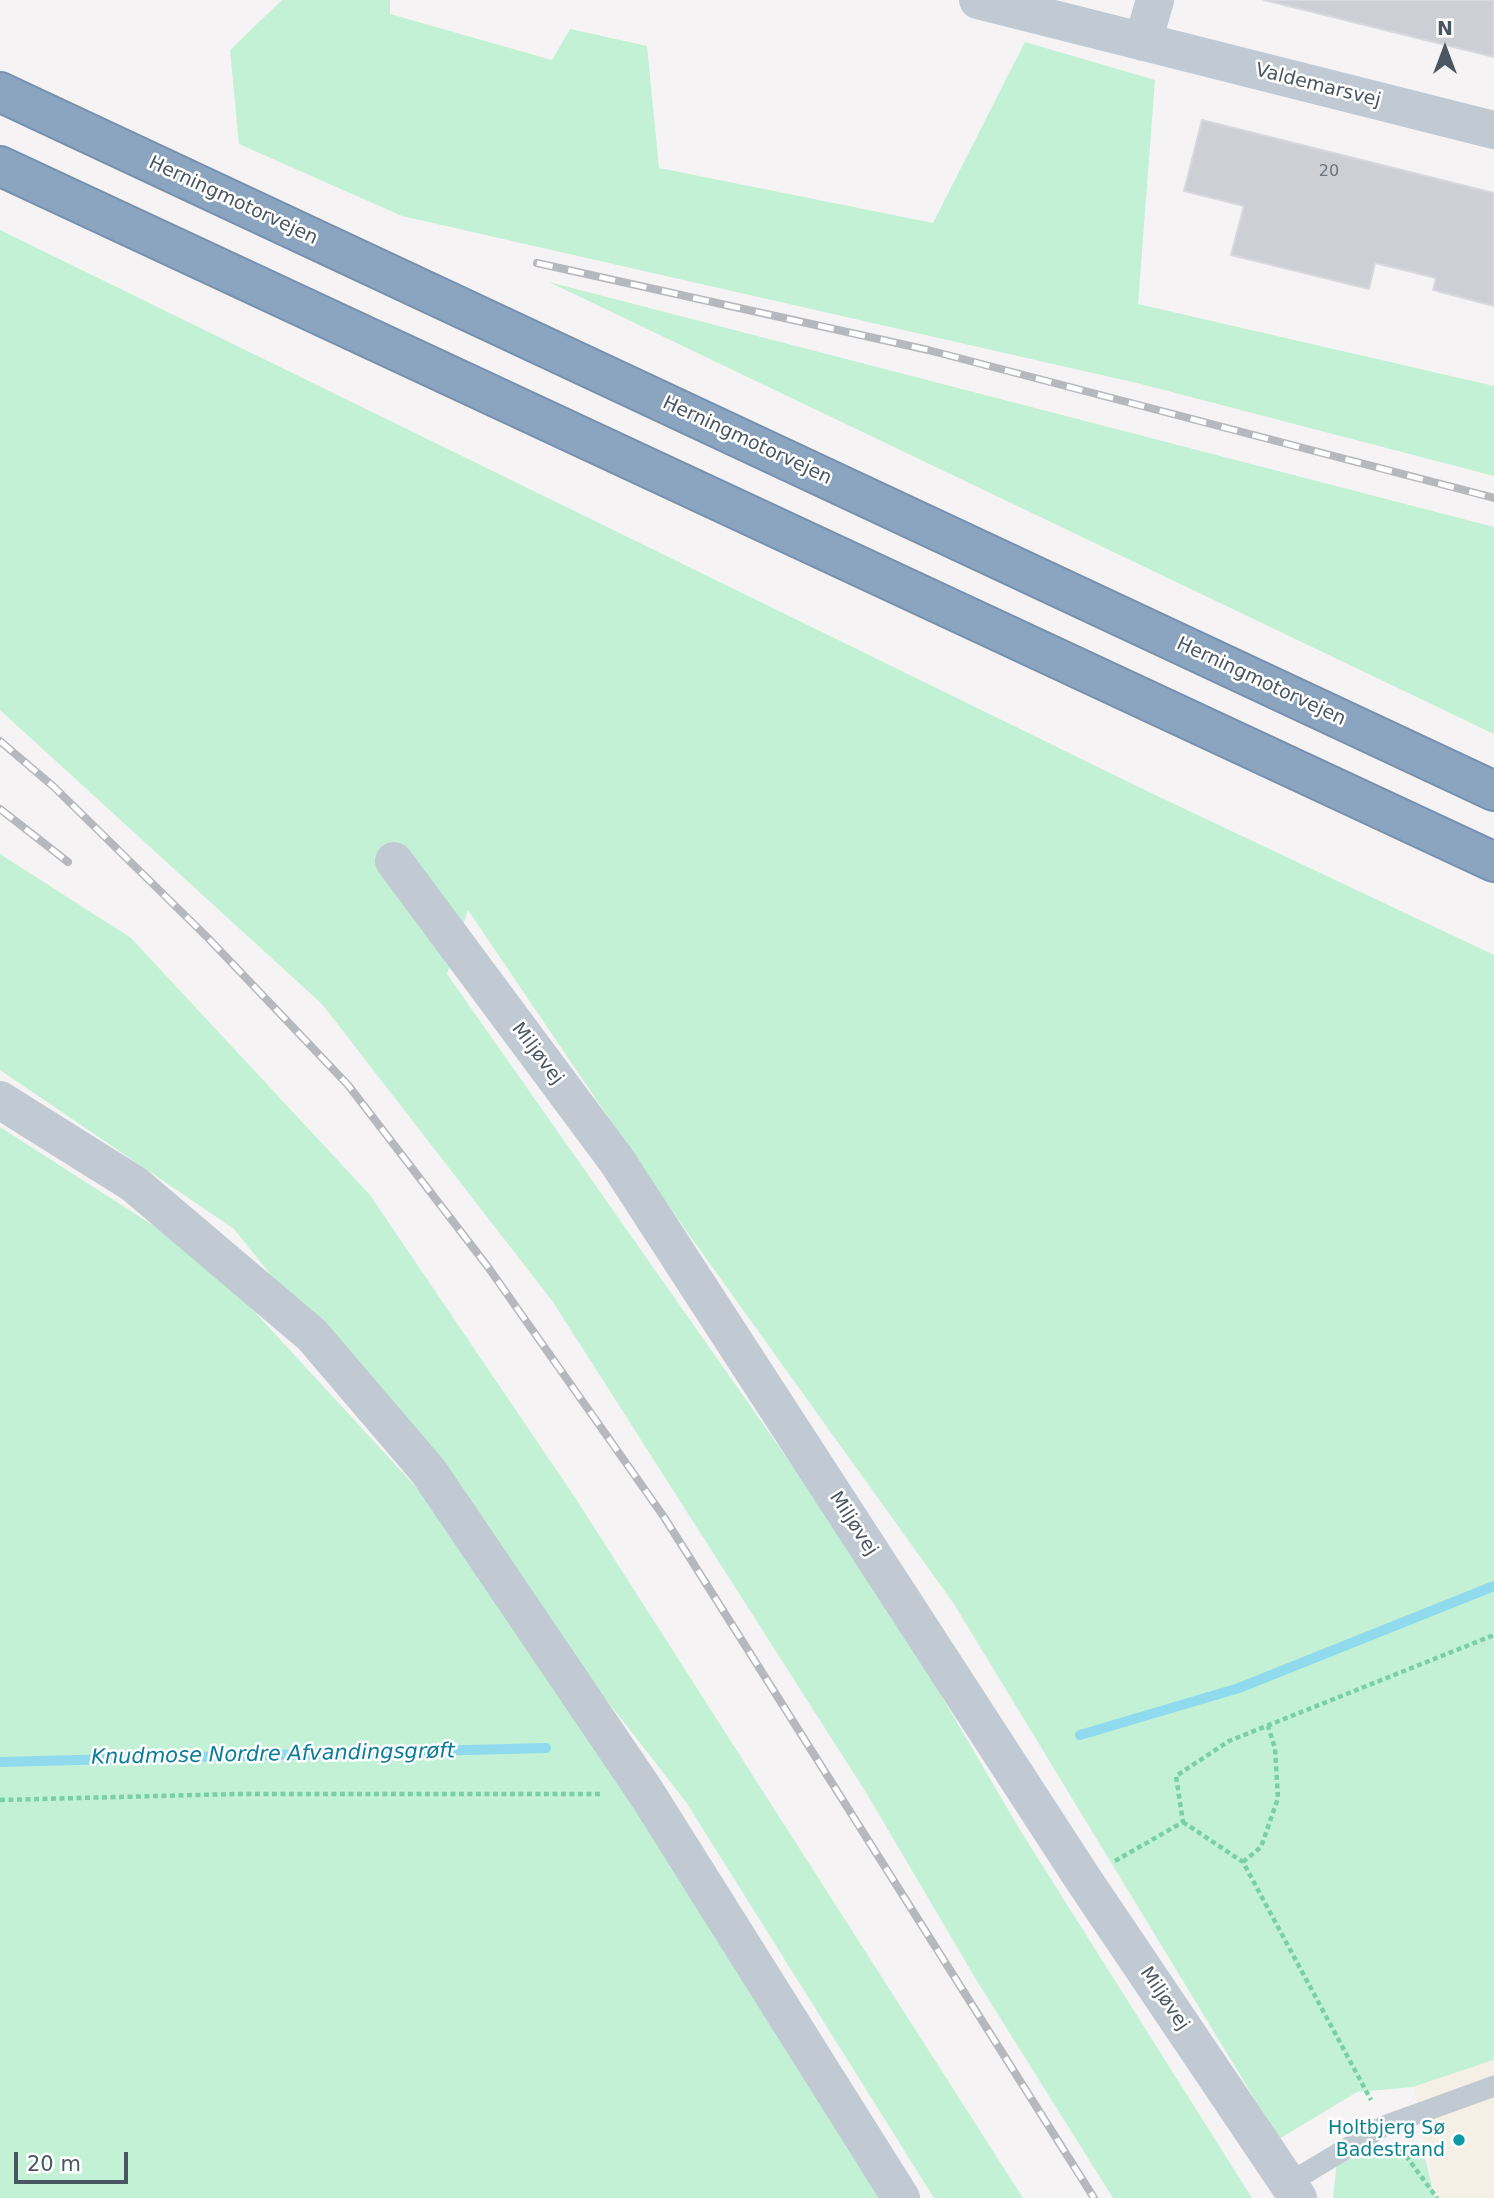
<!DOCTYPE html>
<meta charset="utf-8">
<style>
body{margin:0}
#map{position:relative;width:1494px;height:2198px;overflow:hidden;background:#f5f3f3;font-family:"DejaVu Sans",sans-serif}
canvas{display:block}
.north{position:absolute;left:1410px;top:14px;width:70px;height:70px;-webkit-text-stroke:5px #fff;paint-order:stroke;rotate:0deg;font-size:19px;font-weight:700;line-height:28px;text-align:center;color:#4a5661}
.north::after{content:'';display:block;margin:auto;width:24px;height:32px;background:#4a5661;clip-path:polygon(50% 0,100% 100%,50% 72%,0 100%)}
.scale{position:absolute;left:14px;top:2152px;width:114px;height:32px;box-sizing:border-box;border:4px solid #4a5661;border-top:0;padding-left:9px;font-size:21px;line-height:24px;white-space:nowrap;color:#4a5661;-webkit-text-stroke:5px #fff;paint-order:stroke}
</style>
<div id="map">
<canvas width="1494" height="2198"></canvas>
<div class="north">N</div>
<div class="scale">20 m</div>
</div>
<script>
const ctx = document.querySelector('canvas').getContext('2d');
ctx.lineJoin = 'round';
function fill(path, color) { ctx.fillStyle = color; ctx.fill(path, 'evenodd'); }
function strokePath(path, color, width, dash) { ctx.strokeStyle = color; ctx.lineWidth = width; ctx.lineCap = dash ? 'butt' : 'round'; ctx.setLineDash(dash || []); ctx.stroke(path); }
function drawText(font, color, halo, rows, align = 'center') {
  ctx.font = font + ' "DejaVu Sans",sans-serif'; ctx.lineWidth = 5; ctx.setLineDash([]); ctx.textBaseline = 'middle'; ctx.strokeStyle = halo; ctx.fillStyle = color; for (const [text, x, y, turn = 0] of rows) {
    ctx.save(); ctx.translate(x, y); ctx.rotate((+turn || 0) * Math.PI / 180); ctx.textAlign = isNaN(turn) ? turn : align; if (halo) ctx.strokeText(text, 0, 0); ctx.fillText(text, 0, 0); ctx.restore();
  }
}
const green = new Path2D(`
 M282 0H390V14L552 60 570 29 647 46 659 168 933 223 1025 42 1155 80 1138 304 1494 386V476L1141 384 402 216 239 144 230 50Z
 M0 230 1153 794 1494 955V2060L1413 2087 1357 2092 1279 2139 954 1604 667 1204 468 910 447 974 879 1589 1020 1830 1252 2198H1113L977 1981 867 1794 553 1302 322 1004 0 710Z
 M549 282 1494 527V734Z
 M0 854 131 938 370 1195 574 1496 1023 2198H934L686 1802 429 1472 234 1229 0 1070Z
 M0 1127 207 1260 449 1523 632 1794 883 2198H0Z
 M1423 2149 1434 2195 1439 2198H1333L1337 2161Z`);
const sand = new Path2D(`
 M1494 2060V2198H1440L1435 2194 1414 2087Z`);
const stream = new Path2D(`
 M1080 1735 1239 1688 1494 1586
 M0 1762 546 1748`);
const building = new Path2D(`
 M1264 0H1494V57Z
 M1202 120 1494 193V306L1433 290 1436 278 1375 263 1369 289 1231 255 1244 206 1184 191Z`);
const path = new Path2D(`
 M0 1800 236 1794H601
 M1183 1822 1243 1862 1371 2100
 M1115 1861 1183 1822 1176 1776 1229 1741 1494 1635
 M1243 1862 1261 1847 1278 1798 1275 1748 1268 1726
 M1401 2149 1437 2198`);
const service = new Path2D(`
 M1289 2183 1384 2126 1494 2086`);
const minor = new Path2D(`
 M978 0 1494 130
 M1143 42 1155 0
 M394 861 617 1161 1083 1879 1298 2198`);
const tertiary = new Path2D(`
 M0 1100 134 1184 312 1335 429 1472 647 1794 901 2198`);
const motorway = new Path2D(`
 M0 92 1494 791
 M0 166 1494 862`);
const rail = new Path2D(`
 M537 263 928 350 1494 498
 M0 741 54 787 208 938 348 1085 488 1267 664 1517 1094 2198
 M0 809 68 862`);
const markers = [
 [1459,2140,7,"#0f9aa8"]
];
const numberNames = [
 ["20",1329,172]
];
const streetNames = [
 ["Valdemarsvej",1318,86,14],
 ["Herningmotorvejen",233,201,25],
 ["Herningmotorvejen",747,441,25],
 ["Herningmotorvejen",1261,682,25],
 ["Miljøvej",537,1054,53],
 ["Miljøvej",853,1524,57],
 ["Miljøvej",1164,1999,56]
];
const cultureNames = [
 ["Holtbjerg Sø",1445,2129],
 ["Badestrand",1445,2151]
];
const waterNames = [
 ["Knudmose Nordre Afvandingsgrøft",273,1755,-1]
];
fill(green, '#c3f1d5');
fill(sand, '#f5f0e5');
strokePath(stream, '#90daee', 10);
fill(building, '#cdcfd5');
strokePath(building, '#d7d9de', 2);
strokePath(motorway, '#7690ad', 42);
strokePath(path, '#7ad0a6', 4.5, [5, 3.5]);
strokePath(service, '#c1cad2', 21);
strokePath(minor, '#c1cad2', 38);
strokePath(tertiary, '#c1cad2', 38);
strokePath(motorway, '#8ba5c1', 38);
strokePath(rail, '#b5b8bd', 8);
strokePath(rail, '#fff', 5, [16]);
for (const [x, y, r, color] of markers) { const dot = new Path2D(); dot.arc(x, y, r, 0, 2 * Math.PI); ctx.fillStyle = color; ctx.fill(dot); strokePath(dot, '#fff', 2.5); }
drawText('16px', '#6b747e', null, numberNames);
drawText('19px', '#4a5661', '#fff', streetNames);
drawText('19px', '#0d838f', '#fff', cultureNames, 'right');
drawText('italic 21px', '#0c7c9b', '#fff', waterNames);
</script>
